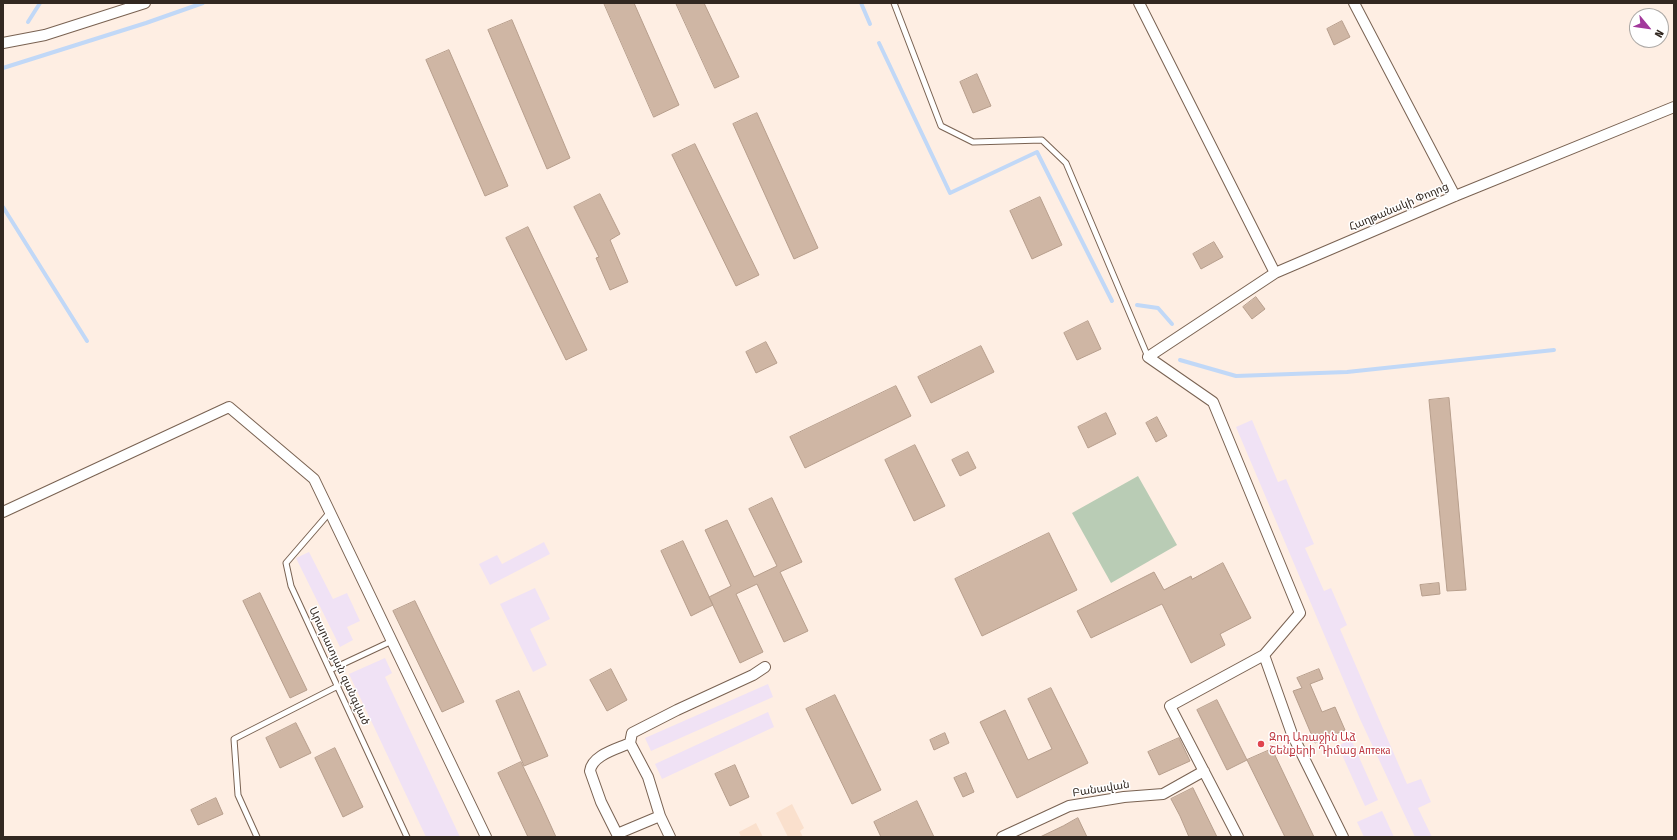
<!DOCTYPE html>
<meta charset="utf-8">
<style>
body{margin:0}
#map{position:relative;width:1677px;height:840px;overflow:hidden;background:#feeee3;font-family:"Fira Sans Condensed",sans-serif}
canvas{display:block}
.frame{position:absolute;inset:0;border:4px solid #322821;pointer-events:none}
.north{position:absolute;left:1629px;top:8px;width:40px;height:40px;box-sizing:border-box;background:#fff;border:1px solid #ada9a6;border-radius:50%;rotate:119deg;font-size:11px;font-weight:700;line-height:16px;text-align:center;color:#322821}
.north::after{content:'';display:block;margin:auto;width:14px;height:18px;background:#a2399b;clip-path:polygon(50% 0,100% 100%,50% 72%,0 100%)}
</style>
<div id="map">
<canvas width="1677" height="840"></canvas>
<div class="frame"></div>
<div class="north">N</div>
</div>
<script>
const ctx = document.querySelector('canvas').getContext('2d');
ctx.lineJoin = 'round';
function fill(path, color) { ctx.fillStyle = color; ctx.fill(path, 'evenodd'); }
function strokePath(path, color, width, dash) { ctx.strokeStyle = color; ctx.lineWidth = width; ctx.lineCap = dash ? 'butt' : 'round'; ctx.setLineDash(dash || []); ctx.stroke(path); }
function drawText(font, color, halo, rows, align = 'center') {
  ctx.font = font + ' "Fira Sans Condensed","Noto Sans Armenian",sans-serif'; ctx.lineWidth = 3; ctx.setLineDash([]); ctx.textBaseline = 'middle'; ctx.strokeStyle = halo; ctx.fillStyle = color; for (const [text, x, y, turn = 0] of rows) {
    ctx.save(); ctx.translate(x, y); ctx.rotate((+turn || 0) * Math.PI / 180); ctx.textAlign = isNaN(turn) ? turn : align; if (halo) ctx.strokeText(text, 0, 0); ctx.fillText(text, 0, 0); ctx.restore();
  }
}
const built = new Path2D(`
 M792 804 804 828 800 831 803 837H788L776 813Z
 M756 823 763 837H741L739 832Z`);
const industrial = new Path2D(`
 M1252 420 1278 482 1286 479 1314 544 1305 548 1324 591 1331 588 1347 625 1340 629 1407 784 1421 779 1431 802 1418 808 1432 837H1415L1360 719 1236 427Z
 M544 542 550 554 490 585 479 564 497 555 502 564Z
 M309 552 333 599 347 593 360 621 347 627 353 640 340 647 296 558Z
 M535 588 550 619 530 629 547 665 533 672 500 604Z
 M385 658 392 673 385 677 460 837H426L349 674Z
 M768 684 773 697 651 751 645 738Z
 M768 712 774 727 662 779 655 764Z
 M1351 739 1378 800 1365 806 1338 746Z
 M1382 811 1394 837H1364L1357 822Z`);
const green = new Path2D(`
 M1138 476 1177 545 1111 583 1072 513Z`);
const stream = new Path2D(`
 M861 3 870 24
 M28 22 40 3
 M879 43 950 193 1037 152 1112 301
 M3 68 146 23 203 3
 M3 207 87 341
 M1137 305 1158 308 1172 324
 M1180 360 1236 376 1347 372 1554 350`);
const building = new Path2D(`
 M604 3H634L679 105 654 117Z
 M676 3H704L739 77 715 88Z
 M512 20 570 158 547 169 488 30Z
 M1342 21 1350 37 1334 45 1327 29Z
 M449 50 508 186 485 196 426 60Z
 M977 74 991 106 973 113 960 82Z
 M757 113 818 248 794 259 733 124Z
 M695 144 759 275 736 286 672 155Z
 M600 194 620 234 610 240 628 282 610 290 596 258 599 257 574 207Z
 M1040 197 1062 245 1032 259 1010 211Z
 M528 227 587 350 566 360 506 238Z
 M1214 242 1223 257 1201 269 1193 254Z
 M1256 297 1265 309 1252 319 1243 307Z
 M1088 321 1101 349 1077 360 1064 333Z
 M766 342 777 363 756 373 746 352Z
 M981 346 994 372 931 403 918 377Z
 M896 386 911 416 805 468 790 437Z
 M1449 398 1466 590 1447 591 1429 400Z
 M1106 413 1116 434 1088 448 1078 427Z
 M1157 417 1167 436 1156 442 1146 423Z
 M915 445 945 506 914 521 885 460Z
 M968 452 976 468 960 476 952 460Z
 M772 498 802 562 780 572 808 631 784 642 757 584 736 594 763 652 740 663 709 597 731 586 705 530 727 520 754 577 777 566 749 509Z
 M1049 533 1077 590 982 636 955 579Z
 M683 541 713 605 691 616 661 551Z
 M1223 563 1251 618 1220 634 1225 645 1191 663 1162 604 1091 638 1077 611 1154 572 1164 590 1191 576 1192 579Z
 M1439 583 1440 594 1422 596 1420 585Z
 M260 593 307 690 290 698 243 601Z
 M415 601 464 702 442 712 393 611Z
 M611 669 627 700 607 711 590 680Z
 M1319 669 1323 679 1310 684 1322 712 1335 707 1345 730 1315 743 1293 691 1302 688 1297 678Z
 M1051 688 1088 763 1017 798 980 722 1005 710 1028 760 1052 749 1028 699Z
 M519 691 548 756 524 766 496 701Z
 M835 695 881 790 852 804 806 709Z
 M1217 700 1247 760 1227 770 1197 710Z
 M296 723 311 753 280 768 266 738Z
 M945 733 949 743 934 750 930 740Z
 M1179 738 1190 761 1159 775 1148 752Z
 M335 748 363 807 343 817 315 758Z
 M1272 749 1303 814 1314 837H1285L1247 760Z
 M521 762 541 804 556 837H528L498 773Z
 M735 765 749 797 730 806 715 774Z
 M966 773 974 792 963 797 954 778Z
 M1193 788 1217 837H1189L1180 816 1171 799Z
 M216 798 223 814 198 825 191 810Z
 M917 801 934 837H881L874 822Z
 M1078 818 1087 837H1040L1063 826Z`);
const service = new Path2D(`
 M894 3 941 126 973 142 1042 140 1066 163 1148 357
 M330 512 286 563 291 586 407 837
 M330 670 392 641
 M257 837 238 795 234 739 338 686`);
const minor = new Path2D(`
 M1139 3 1275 273
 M1354 3 1455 196
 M3 43 45 35 145 3
 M3 512 229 407 314 479 486 837
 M1264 655 1292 734 1343 837
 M660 816 648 777 630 743 632 733 677 710 753 675 765 667
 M617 834 601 802 590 771C592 755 617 749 630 743
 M618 837 617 834 660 816 670 837
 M1002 837 1069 806 1124 797 1163 794 1204 771
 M1238 837 1170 706 1264 655 1300 613 1213 402 1148 357 1275 273 1455 196 1674 107`);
const markers = [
 [1261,744,4,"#e0444e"]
];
const streetNames = [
 ["Հաղթանակի Փողոց",1399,207,-23],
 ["Արարատյան զանգված",339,666,65],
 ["Բանավան",1101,789,-9]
];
const healthNames = [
 ["Զոդ Առաջին Աձ",1269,738],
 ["Շենքերի Դիմաց Аптека",1269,751]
];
fill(built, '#fae0cd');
fill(industrial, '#f0e2f5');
fill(green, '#b9ccb5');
strokePath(stream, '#c1d8f7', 4);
fill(building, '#cfb6a4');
strokePath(building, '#b79e8c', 1);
strokePath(service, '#796252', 7);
strokePath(minor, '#796252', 12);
strokePath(service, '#fff', 5);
strokePath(minor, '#fff', 10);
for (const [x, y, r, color] of markers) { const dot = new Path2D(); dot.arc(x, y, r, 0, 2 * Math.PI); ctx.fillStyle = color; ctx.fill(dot); strokePath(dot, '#fff', 1.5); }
drawText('11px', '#322821', '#fff', streetNames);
drawText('11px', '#be3a42', '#fff', healthNames, 'left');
</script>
